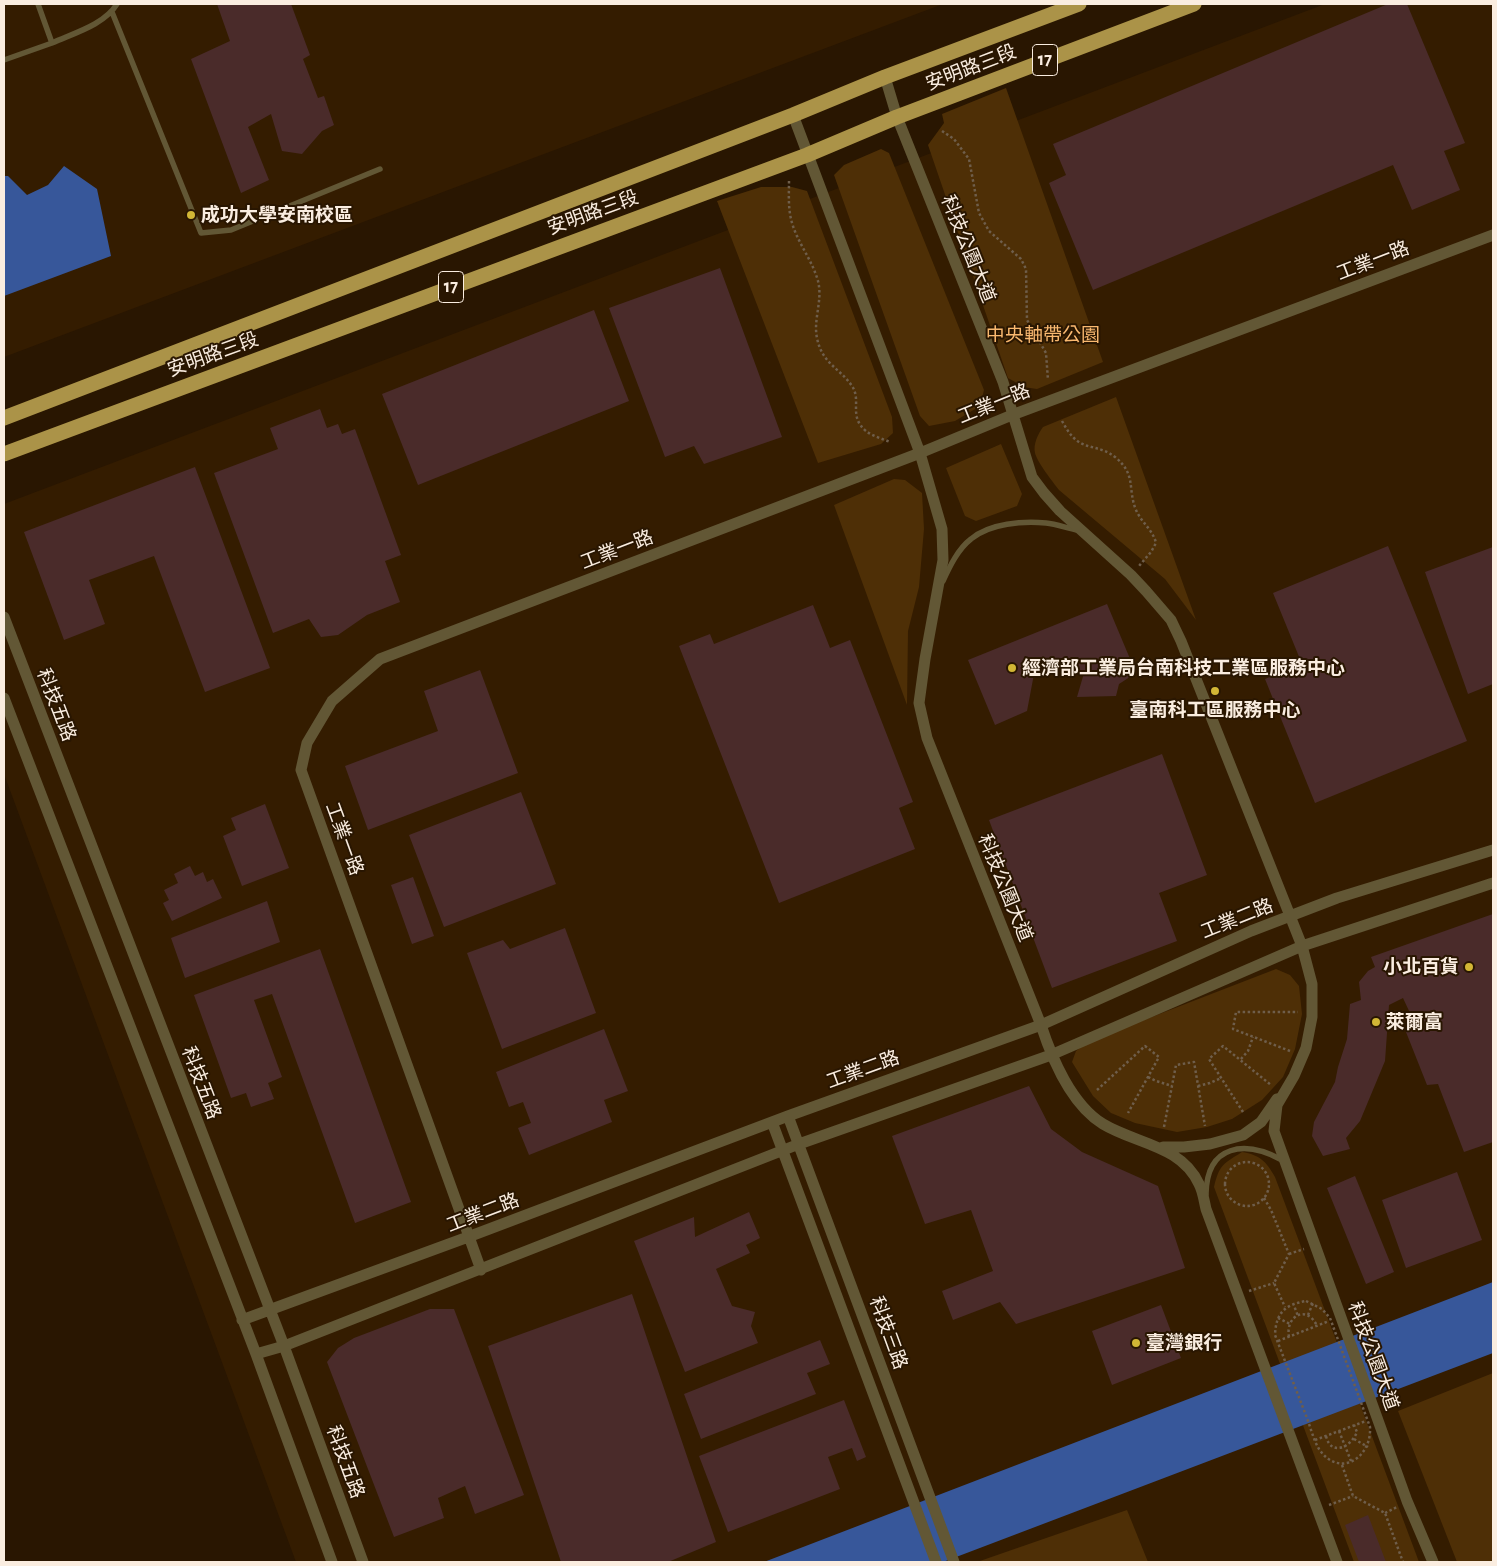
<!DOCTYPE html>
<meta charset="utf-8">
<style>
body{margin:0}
#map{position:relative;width:1497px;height:1566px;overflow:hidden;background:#291601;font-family:"Alegreya Sans",sans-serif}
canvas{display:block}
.frame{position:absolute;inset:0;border:5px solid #faede0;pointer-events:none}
</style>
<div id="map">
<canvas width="1497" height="1566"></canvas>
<div class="frame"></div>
</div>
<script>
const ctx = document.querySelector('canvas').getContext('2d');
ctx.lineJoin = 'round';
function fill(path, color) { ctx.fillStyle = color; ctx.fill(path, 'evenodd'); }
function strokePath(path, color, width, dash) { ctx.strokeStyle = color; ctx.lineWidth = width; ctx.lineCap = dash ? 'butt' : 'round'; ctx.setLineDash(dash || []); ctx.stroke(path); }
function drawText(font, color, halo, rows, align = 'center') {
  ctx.font = font + ' "Alegreya Sans","Noto Sans TC",sans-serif'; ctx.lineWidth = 4; ctx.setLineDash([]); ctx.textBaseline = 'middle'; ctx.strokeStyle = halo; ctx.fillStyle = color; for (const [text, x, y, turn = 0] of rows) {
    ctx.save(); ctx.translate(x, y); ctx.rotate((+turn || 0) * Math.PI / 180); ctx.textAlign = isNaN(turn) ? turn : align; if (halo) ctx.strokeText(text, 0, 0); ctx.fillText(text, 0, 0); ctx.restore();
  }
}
const built = new Path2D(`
 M4 4H943L4 357Z
 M1325 4H1493V1562H296L4 774V504Z`);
const green = new Path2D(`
 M1006 88 1103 362 1037 389 1024 387 1008 378 928 145 944 123 942 114Z
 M881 149 889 153 984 390 980 406 955 421 929 426 920 416 834 175 844 165Z
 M761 187H792L807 191 892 417 893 433 881 444 818 463 717 201Z
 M1116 397 1196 620 1165 579 1059 490C1053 482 1037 462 1035 453 1033 444 1038 434 1043 427Z
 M1001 444 1022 494 1017 506 976 521 965 516 946 468Z
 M894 479 905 480 922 493 924 529 919 587 908 631 907 705 834 505Z
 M1276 969 1290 975 1299 986 1302 1014 1295 1049 1283 1077 1262 1100 1232 1119 1207 1127 1177 1132 1135 1123 1111 1113 1093 1096 1072 1062 1076 1051 1087 1042Z
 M1242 1152C1260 1155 1266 1161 1275 1177L1419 1562H1354L1214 1187C1219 1165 1223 1164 1242 1152Z
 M1493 1373V1562H1457L1398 1411Z
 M1127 1510 1148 1562H977Z`);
const water = new Path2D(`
 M64 166 97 189 111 256 4 296V176H8L27 195 48 185Z
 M1493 1282V1353L943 1562H764Z`);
const building = new Path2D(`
 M217 4H291L310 55 303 59 318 98 324 96 334 125 322 131 302 154 282 151 271 114 248 127 269 180 241 193 191 59 230 41Z
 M1388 4H1407L1465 143 1444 151 1460 190 1412 210 1393 165 1093 290 1049 183 1066 175 1053 144Z
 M720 268 782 437 704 464 694 446 665 457 609 308Z
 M594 310 629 401 418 485 382 394Z
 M320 409 327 428 338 424 342 434 355 429 401 555 385 561 400 602 367 615 338 635 321 637 309 619 273 633 214 473 278 449 270 428Z
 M195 467 270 668 205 692 154 556 89 580 105 624 64 640 24 532Z
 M1388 546 1467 741 1315 803 1265 679 1302 664 1273 593Z
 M1493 547V684L1468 694 1425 572Z
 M1107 604 1136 673 1119 684 1116 696 1077 697 1084 673 1068 663 1034 674 1027 711 995 725 968 660Z
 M813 605 830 648 850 640 913 802 899 808 915 849 779 903 679 646 710 634 714 644Z
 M480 670 518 773 368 830 345 766 438 731 424 691Z
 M1162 754 1207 875 1159 893 1177 941 1052 988 989 820Z
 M521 792 556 884 444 927 409 835Z
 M265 804 289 868 242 886 223 836 236 830 231 818Z
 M190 866 195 876 203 872 207 882 213 879 222 898 172 921 163 903 169 900 164 890 178 883 174 874Z
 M413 877 434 936 412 944 391 885Z
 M267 901 280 942 185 978 171 938Z
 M1493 914V1142L1464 1152 1438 1084 1427 1085 1406 1032 1416 1026 1403 998 1389 1005 1385 1061 1360 1121 1346 1138 1350 1149 1323 1156 1312 1136 1314 1122 1335 1082 1338 1067 1347 1039 1350 1004 1361 1000 1359 982 1368 971 1375 967 1371 957Z
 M565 928 596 1013 502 1049 467 953 503 940 510 949Z
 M320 949 411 1202 355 1223 272 994 254 1000 282 1077 268 1083 274 1099 251 1107 246 1093 231 1098 194 995Z
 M604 1029 628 1091 604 1100 612 1122 529 1155 518 1128 531 1123 523 1102 509 1107 496 1072Z
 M1029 1086 1051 1129 1082 1152 1158 1186 1185 1268 1016 1324 1000 1302 953 1320 942 1291 993 1271 971 1210 925 1224 892 1136Z
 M1457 1172 1482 1240 1406 1268 1382 1200Z
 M1355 1176 1394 1272 1366 1284 1327 1188Z
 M749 1212 760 1238 746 1245 750 1253 716 1269 732 1306 755 1312 751 1326 758 1343 685 1372 634 1241 694 1217 695 1237Z
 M632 1294 716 1542 668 1562H561L488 1346Z
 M1161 1305 1181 1358 1112 1385 1092 1331Z
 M430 1309H454L524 1495 475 1514 465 1486 438 1498 444 1518 394 1537 327 1362 338 1348 354 1338Z
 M820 1340 830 1364 807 1373 816 1394 701 1439 684 1394Z
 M844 1400 866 1457 857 1461 852 1448 828 1457 840 1489 728 1532 699 1456Z
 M1368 1515 1386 1562H1359L1345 1525Z`);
const path = new Path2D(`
 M942 131 954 139 969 159 979 213 989 231 1021 259 1026 269 1027 320 1046 353 1048 380
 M789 181C789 193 788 206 791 219 796 241 812 259 818 281 823 301 813 319 817 338 822 364 840 368 852 386 862 401 848 416 866 431 872 436 883 439 890 442
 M1062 421C1066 428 1070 435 1076 440 1087 449 1101 446 1115 457 1137 475 1127 488 1136 510 1141 522 1153 530 1156 543L1151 552 1139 566
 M1290 1051 1233 1029 1236 1012H1298
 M1241 1059 1248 1051 1253 1037
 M1148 1077 1156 1081 1172 1086
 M1198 1086 1210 1083 1221 1078
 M1097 1090 1145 1046 1159 1057 1128 1113
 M1243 1112 1209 1059 1223 1046 1271 1085
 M1164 1127 1176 1065 1194 1062 1205 1126
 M1225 1184a22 22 0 1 1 44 0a22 22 0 1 1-44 0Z
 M1264 1198 1271 1210 1289 1254 1274 1283 1285 1307
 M1289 1254 1304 1249
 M1249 1291 1274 1283
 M1306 1301 1322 1309 1330 1318 1370 1427C1372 1458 1339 1479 1319 1449 1313 1439 1310 1425 1305 1413 1295 1387 1285 1361 1275 1335 1276 1312 1285 1305 1306 1301Z
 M1293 1303 1298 1316
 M1308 1315 1313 1303
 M1278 1318 1290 1324
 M1289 1337C1285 1316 1307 1304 1317 1326
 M1278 1341 1329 1321
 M1339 1431 1351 1461
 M1326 1436C1331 1457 1351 1447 1357 1432L1354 1425
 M1354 1439 1368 1447
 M1315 1440 1366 1421
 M1342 1465 1353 1496 1385 1513 1403 1562
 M1329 1505 1353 1496
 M1385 1513 1397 1507`);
const lane = new Path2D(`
 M112 12 201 233 231 230 380 169
 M52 43C74 33 104 25 117 4
 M4 60 52 43 38 4
 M943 581C950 566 958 549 971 539 990 523 1023 521 1046 523 1056 524 1067 528 1077 530
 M1206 1194C1207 1144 1245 1140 1282 1160`);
const street = new Path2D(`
 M885 77 897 117 1003 382 1032 477 1044 493 1060 511 1131 575 1146 591 1171 620 1181 641 1302 946 1312 984V1017L1306 1048 1294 1076 1277 1105 1274 1131 1407 1501 1433 1562
 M793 115 920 453 942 529 943 560 925 659 919 703 927 738 1041 1025C1052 1059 1072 1105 1103 1124 1136 1144 1181 1145 1199 1184 1203 1191 1204 1201 1206 1209L1337 1562
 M4 617 284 1346 363 1562
 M4 698 256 1354 332 1562
 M788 1116 954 1562
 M772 1122 936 1562
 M1163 1147H1184L1210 1144 1243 1135 1261 1122 1277 1099
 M481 1270 301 770 307 743 332 701 380 659 920 453 1012 415 1493 235
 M242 1320 468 1237 788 1116 1041 1025 1251 931 1337 898 1493 850
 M256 1354 284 1346 799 1144 1051 1055 1302 946 1493 883`);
const primary = new Path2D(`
 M4 418 793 115 885 77 1079 4
 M4 454 807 155 897 117 1194 4`);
const markers = [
 [191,215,5,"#d2b635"],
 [1012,668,5,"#d2b635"],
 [1215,691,5,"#d2b635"],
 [1469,967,5,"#d2b635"],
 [1376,1022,5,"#d2b635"],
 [1136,1343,5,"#d2b635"]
];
const shields = [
 [1045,60,25],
 [451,287,25]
];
const shieldNames = [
 ["17",1045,60],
 ["17",451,287]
];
const streetNames = [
 ["安明路三段",971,68,-21],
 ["安明路三段",593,213,-20],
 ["科技公園大道",968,249,68],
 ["工業一路",1373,261,-21],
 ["安明路三段",213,355,-20],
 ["工業一路",994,404,-22],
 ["工業一路",617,550,-21],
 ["科技五路",56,705,69],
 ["工業一路",344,839,70],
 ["科技公園大道",1005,888,68],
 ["工業二路",1237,919,-22],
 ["工業二路",863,1070,-20],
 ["科技五路",201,1083,69],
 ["工業二路",483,1213,-21],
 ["科技三路",888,1333,70],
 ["科技公園大道",1373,1356,70],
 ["科技五路",345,1462,70]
];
const poiNames = [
 ["成功大學安南校區",201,215],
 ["經濟部工業局台南科技工業區服務中心",1022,668],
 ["臺南科工區服務中心",1215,710,"center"],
 ["小北百貨",1459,967,"right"],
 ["萊爾富",1386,1022],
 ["臺灣銀行",1146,1343]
];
const parkNames = [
 ["中央軸帶公園",1043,335]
];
fill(built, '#341c00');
fill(green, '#4e2f06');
fill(water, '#37579a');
fill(building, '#4a2b2a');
strokePath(path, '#6f5e4b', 2.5, [2.5, 2.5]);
strokePath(lane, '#625735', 5.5);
strokePath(street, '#625735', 11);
strokePath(primary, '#ab9348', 15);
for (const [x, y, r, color] of markers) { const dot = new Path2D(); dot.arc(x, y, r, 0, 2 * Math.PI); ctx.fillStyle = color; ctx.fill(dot); strokePath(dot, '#291601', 2); }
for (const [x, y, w] of shields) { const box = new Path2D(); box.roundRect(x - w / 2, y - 15.5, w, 31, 4); ctx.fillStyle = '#291601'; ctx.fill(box); strokePath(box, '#faede0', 1); }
drawText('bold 18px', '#faede0', null, shieldNames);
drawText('19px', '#faede0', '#291601', streetNames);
drawText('bold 19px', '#faede0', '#291601', poiNames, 'left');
drawText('19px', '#fab970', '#291601', parkNames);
</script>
